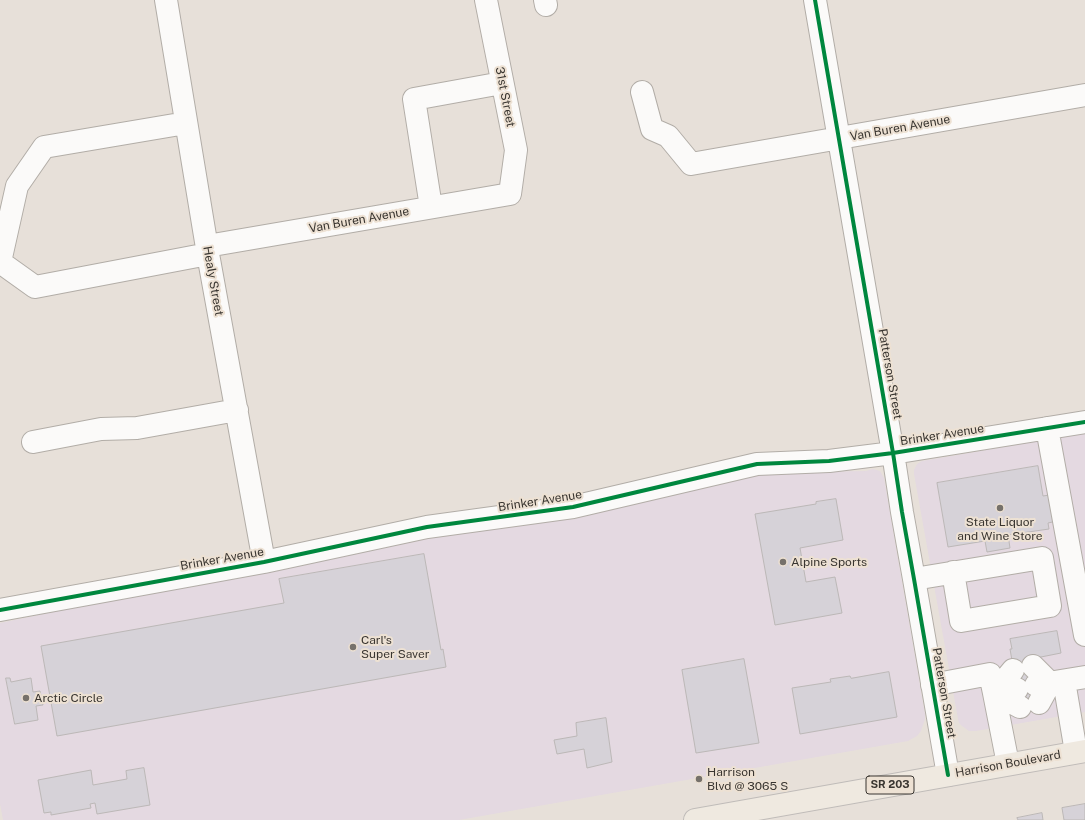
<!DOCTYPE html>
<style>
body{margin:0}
canvas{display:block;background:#e7e0d9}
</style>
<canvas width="1085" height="820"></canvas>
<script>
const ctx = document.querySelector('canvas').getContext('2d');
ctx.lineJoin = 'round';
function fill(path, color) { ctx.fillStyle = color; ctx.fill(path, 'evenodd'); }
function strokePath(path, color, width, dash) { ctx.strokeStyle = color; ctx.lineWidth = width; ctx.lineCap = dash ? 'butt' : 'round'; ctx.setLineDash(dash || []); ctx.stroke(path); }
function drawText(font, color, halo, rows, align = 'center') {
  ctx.font = font + ' "Public Sans",sans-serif'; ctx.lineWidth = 4; ctx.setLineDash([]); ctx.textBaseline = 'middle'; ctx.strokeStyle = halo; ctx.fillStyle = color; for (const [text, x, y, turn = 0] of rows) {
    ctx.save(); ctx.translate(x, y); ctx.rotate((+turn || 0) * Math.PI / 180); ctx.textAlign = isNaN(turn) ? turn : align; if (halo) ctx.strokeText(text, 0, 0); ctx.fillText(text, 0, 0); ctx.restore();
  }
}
const commercial = new Path2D(`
 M1085 433V712L976 731H969L962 726 959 723 958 719 914 474V470L917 464 922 461Z
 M873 469 880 471 884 478 925 714V719L921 731 917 736 908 741 459 820H3L0 804V623L420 536 750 473 866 471Z`);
const building = new Path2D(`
 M1038 466 1043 496 1056 494 1061 520 1048 523 1049 529 1008 535 1010 548 987 552 985 541 948 547 937 483Z
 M836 499 843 540 800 548 806 582 835 577 842 613 775 625 755 514 816 504V502Z
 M424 554 441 650 443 649 446 667 57 736 41 646 284 603 279 579Z
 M1057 631 1061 653 1031 659 1040 708 1021 712 1010 649H1012L1010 639Z
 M744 659 759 743 696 753 682 670Z
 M889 672 897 717 800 734 792 688 831 682 830 679 850 676 851 678Z
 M6 678H10L11 682 31 678 33 692 40 691 43 705 36 706 38 720 15 724Z
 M606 718 612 762 587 768 584 749 557 754 554 740 577 736 576 723Z
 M144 768 150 805 97 814 95 803 90 804 91 808 51 815V812L44 813 38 780 91 770 93 785 127 779 126 771Z
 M1085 804V820H1064L1062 808Z
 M1042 813 1043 820H1018L1017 818Z`);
const minor = new Path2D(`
 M166 0 208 254 264 562
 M545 0 546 5
 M815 0 893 453 902 512 914 579 948 775
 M642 92 652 129 668 136 691 164 1085 95
 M186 123 44 147 17 186 0 262 35 287 208 254
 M431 207 414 99 502 83
 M207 246 510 194 516 150 486 0
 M1047 428 1085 635
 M33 442 101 429 137 428 237 410
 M914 579 1042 558 1050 606 961 621 953 572
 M0 610 264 562 427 527 573 507 757 464 829 461 893 453 1085 422
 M1033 666 1050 683 1039 703
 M1064 681 1076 752
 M932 685 990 674 994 693
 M1036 685 1085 677
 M994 693 1013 670
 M994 693 1020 707
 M1008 764 994 693 1017 689`);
const major = new Path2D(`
 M695 820 1085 751`);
const cycleway = new Path2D(`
 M815 0 893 453 902 512 914 579 948 775
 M0 610 264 562 427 527 573 507 757 464 829 461 893 453 1085 422`);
const markers = [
 [1000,508,4,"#76716b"],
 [783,562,4,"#76716b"],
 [353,647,4,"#76716b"],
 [26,698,4,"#76716b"],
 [699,779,4,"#76716b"]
];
const shields = [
 [890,785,48]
];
const shieldNames = [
 ["SR 203",890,785]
];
const streetNames = [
 ["31st Street",505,97,79],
 ["Van Buren Avenue",900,128,-10],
 ["Van Buren Avenue",359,220,-10],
 ["Healy Street",213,281,80],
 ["Patterson Street",890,374,80],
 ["Brinker Avenue",942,435,-9],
 ["Brinker Avenue",540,501,-9],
 ["Brinker Avenue",222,559,-10],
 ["Patterson Street",944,693,80],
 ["Harrison Boulevard",1008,764,-10]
];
const poiNames = [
 ["State Liquor",1000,522,"center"],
 ["and Wine Store",1000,536,"center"],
 ["Alpine Sports",791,562],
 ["Carl's",361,640],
 ["Super Saver",361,654],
 ["Arctic Circle",34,698],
 ["Harrison",707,772],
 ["Blvd @ 3065 S",707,786]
];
fill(commercial, '#e4d9e1');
fill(building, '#d6d2d8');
strokePath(building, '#bcb8b7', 1);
strokePath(minor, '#b2ada7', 24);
strokePath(major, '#c0bcb9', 24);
strokePath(minor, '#fbfaf9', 22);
strokePath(major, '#efe9e0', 22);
strokePath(cycleway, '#00873e', 4);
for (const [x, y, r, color] of markers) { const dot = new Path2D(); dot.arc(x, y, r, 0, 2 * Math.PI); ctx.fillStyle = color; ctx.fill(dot); strokePath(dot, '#ede1d3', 1.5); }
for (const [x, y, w] of shields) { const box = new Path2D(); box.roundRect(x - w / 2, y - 9, w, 18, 3); ctx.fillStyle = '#ede1d3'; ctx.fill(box); strokePath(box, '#393530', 1); }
drawText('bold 11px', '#393530', null, shieldNames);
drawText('12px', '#393530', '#ede1d3', streetNames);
drawText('12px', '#393530', '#ede1d3', poiNames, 'left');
</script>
